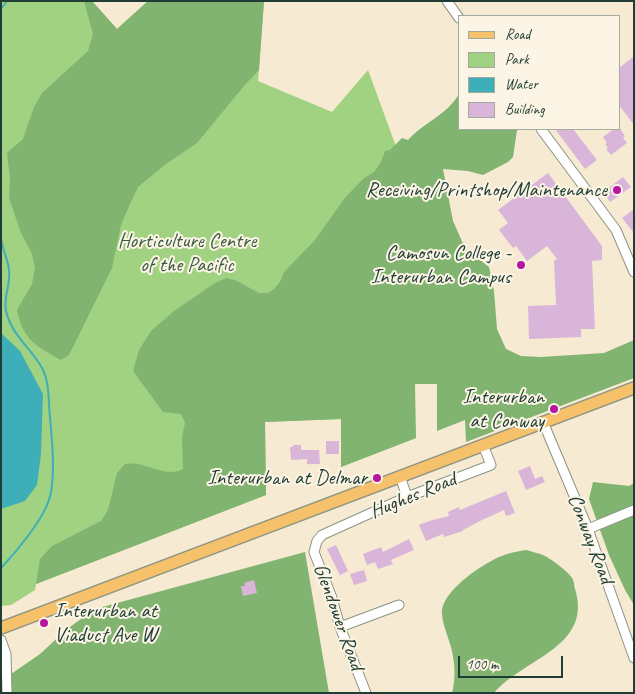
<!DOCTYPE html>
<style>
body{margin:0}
#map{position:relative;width:635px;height:694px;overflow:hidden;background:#f7ead2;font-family:Caveat,sans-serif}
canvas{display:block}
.frame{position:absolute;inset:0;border:2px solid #1f3d34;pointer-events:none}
.legend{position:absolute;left:458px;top:15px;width:162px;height:115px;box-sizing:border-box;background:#fcf5e5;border:1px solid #a4ab9e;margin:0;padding:6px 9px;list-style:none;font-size:15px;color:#1f3d34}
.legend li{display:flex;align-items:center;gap:10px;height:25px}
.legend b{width:25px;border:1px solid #a4ab9e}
.scale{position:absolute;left:458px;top:656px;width:105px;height:22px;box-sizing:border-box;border:2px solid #1f3d34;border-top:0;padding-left:6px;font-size:15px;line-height:18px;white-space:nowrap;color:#1f3d34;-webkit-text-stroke:4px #fcf5e5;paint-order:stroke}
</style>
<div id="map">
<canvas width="635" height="694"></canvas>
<div class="frame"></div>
<ul class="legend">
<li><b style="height:6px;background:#f5c16b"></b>Road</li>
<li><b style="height:14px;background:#a0d282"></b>Park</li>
<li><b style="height:14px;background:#3eaeb9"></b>Water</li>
<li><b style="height:14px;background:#d9b5da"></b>Building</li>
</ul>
<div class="scale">100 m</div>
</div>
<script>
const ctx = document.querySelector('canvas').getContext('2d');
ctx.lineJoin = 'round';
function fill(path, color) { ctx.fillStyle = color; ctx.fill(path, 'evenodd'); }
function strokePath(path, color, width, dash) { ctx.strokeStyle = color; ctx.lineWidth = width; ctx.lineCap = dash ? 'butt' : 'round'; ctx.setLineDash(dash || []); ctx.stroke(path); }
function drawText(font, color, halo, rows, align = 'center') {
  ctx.font = font + ' Caveat,sans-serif'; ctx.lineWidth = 4; ctx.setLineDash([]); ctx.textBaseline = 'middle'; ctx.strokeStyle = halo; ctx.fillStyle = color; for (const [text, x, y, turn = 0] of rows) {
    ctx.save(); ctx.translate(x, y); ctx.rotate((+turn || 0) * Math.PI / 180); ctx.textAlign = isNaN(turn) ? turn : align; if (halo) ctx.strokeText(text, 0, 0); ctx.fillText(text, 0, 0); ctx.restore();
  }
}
const green = new Path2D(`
 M2 1H92L117 29 148 1H264L258 81 332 112 368 70 398 152 416 438 341 467V419L265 422 266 495 36 584 35 590 11 605 1 606Z`);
const forest = new Path2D(`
 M84 1H92L117 29 148 1H264L259 70 244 86 197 143 166 164 138 187 129 206 121 225 112 268 69 355 61 360C36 346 23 340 17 310L32 284 35 268 32 254 21 233 9 198 10 178 7 153 23 139 34 107 42 93 88 51 93 34Z
 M459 94V129H516L517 130 513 157 508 162 483 175 468 171 443 169 453 221 465 248 489 267 494 291 497 329 506 349 521 356 541 357 604 353 634 340V378L466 442 465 420 437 431V384H415L416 438 341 467V419L265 422 266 495 36 584 40 559 52 546 101 521 108 510 117 473 125 464C130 464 134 463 138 464 153 467 169 477 183 469L182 437 185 423 181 414 163 412 133 371 139 350 151 331 174 311 215 283 227 278 237 281 259 293H267L273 290 280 282 284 272 315 240 344 199 363 179 374 172 381 162 385 151 390 150 402 138 408 140C423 123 447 115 459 94Z
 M593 482 629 486 634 483V605L625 590 609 555 589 499Z
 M526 550C532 552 539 553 545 556 551 559 569 572 572 578 574 580 574 585 575 589 593 647 524 658 494 693H452C456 678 455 662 451 647 448 636 443 626 442 614 440 591 487 560 507 554 513 552 520 551 526 550Z
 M305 552 329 693H1V681L40 654 67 629 95 609Z`);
const water = new Path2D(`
 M1 333 20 351 43 394 41 454 37 485 25 501 1 509Z`);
const stream = new Path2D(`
 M1 9 7 1
 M1 237C2 249 8 259 9 270 11 284 3 298 6 311 12 336 31 348 42 368 50 383 48 401 50 417 52 439 56 479 49 500 42 521 17 551 1 568`);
const building = new Path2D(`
 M634 56V125L619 105V68Z
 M555 129H573L597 160 585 169Z
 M614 129H620L625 136 623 138 627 143 611 155 606 149 608 148 605 144 607 143 603 137Z
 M548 173 602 246V260L592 261 595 329H581V337L529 339 528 306 556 305 554 261 557 259 547 246 527 261 516 246 513 248 499 230 508 223 498 210Z
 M623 177 631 187 610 202 603 192Z
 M634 209V233L622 218Z
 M326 441H339V454H326Z
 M293 445H301V450H319L320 464H307V459L291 460 290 447H293Z
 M530 466 535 479 542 476 545 482 526 490 518 471Z
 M506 491 515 513 506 516 504 510 482 520 463 530V531L444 537 443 534 426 541 419 525 432 520 449 516 448 512 459 507 460 510Z
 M409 539 414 550 391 560 393 564 378 569 375 562 367 565 363 554 381 547 383 552Z
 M336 545 348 571 340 575 327 549Z
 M364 570 367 581 354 585 350 574Z
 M254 580 257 593 243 596 241 586H245L244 583Z`);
const minor = new Path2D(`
 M447 1 459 18
 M541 129 616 230 634 272
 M543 422 588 529 634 658
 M400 476 407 497
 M588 529 634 510
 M340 627 399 605
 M1 640 6 654 7 693
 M366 693 340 627 332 598 314 552 317 541 322 535 402 499 491 465 483 445`);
const major = new Path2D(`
 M1 628 634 388`);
const markers = [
 [617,190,5,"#b5179e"],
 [521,265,5,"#b5179e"],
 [554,409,5,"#b5179e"],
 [377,478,5,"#b5179e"],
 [44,623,5,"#b5179e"]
];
const poiNames = [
 ["Receiving/Printshop/Maintenance",607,190],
 ["Camosun College -",511,253],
 ["Interurban Campus",511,277],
 ["Interurban",544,397],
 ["at Conway",544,421],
 ["Interurban at Delmar",367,478],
 ["Interurban at",54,611,"left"],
 ["Viaduct Ave W",54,635,"left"]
];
const parkNames = [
 ["Horticulture Centre",187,241],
 ["of the Pacific",187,265]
];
const streetNames = [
 ["Hughes Road",413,496,-22],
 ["Conway Road",590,539,69],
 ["Glendower Road",338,617,70]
];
fill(green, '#a0d282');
fill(forest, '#80b470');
fill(water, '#3eaeb9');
strokePath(stream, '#3eaeb9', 2);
fill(building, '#d9b5da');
strokePath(minor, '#8b9483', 11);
strokePath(major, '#8b9483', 14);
strokePath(minor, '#fff', 9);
strokePath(major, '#f5c16b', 11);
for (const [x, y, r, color] of markers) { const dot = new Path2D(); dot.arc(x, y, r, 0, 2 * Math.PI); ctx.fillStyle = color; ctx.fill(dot); strokePath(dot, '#fcf5e5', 2); }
drawText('21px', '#1f3d34', '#fcf5e5', poiNames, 'right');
drawText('21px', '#395b44', '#fcf5e5', parkNames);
drawText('21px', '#1f3d34', '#fcf5e5', streetNames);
</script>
